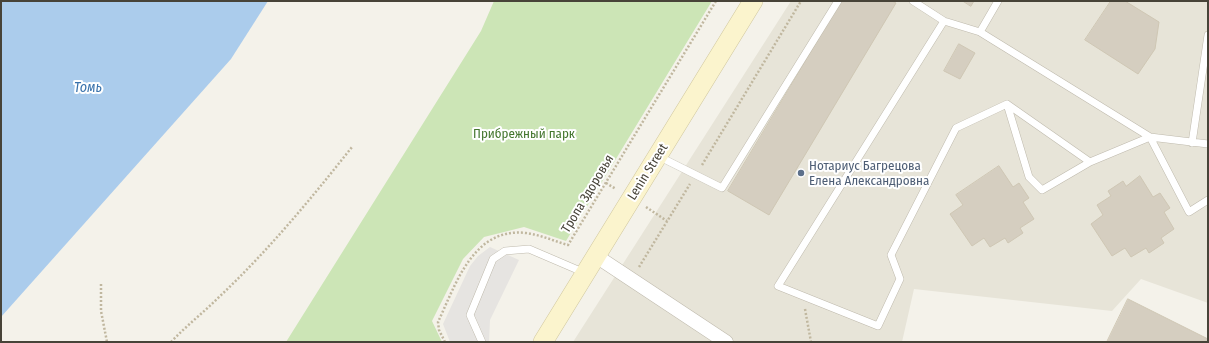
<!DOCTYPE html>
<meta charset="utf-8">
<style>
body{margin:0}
#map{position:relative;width:1209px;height:343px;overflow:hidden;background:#f4f2ea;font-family:"Fira Sans Condensed",sans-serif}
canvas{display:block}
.frame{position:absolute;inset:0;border:2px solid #474338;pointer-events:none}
</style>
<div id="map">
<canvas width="1209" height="343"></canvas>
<div class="frame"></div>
</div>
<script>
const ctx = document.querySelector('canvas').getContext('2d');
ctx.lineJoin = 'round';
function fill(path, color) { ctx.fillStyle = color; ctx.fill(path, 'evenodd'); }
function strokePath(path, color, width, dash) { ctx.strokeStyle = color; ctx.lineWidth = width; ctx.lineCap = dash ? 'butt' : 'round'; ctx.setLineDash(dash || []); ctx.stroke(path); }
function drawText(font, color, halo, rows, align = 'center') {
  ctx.font = font + ' "Fira Sans Condensed",sans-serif'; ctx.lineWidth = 4; ctx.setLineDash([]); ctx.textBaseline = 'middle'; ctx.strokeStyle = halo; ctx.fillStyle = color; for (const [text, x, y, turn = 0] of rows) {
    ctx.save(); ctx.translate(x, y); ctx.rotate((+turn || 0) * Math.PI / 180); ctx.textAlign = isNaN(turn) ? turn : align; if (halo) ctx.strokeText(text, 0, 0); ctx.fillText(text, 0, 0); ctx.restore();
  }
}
const residential = new Path2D(`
 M791 1H1208V303L1141 279 1112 311 914 289 902 342H573Z`);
const green = new Path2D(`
 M494 1H712L566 241 524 227 484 237 463 259 432 321 442 342H286L481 31Z`);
const parking = new Path2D(`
 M490 247 519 260 490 320 489 342H450L443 324 470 266 478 256Z`);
const water = new Path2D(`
 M1 1H268L231 59 1 317Z`);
const building = new Path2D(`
 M842 1H892L896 3 769 215 728 191Z
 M963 1H974L971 6Z
 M1111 1H1125L1159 22 1155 49 1138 74 1085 40Z
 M959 44 975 53 960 79 944 71Z
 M999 166 1013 187 1019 183 1029 198 1023 202 1034 219 1020 228 1023 233 1008 243 1005 238 990 247 984 238 972 246 950 214 963 205 956 195Z
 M1140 176 1153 197 1160 193 1170 208 1164 212 1174 229 1161 238 1164 243 1149 253 1146 248 1131 257 1125 248 1112 256 1091 224 1103 215 1097 205 1111 196 1108 191 1123 181 1126 186Z
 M1128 299 1208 339V342H1107Z`);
const path = new Path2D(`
 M702 165 801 1
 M606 183 616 189
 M646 207 667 221
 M639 267 690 184
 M101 284V311L107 342
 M805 309 811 342
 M171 342C186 326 203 313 218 298 267 252 310 200 352 147
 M445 342 439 330 438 322C456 284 473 227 526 233 541 235 554 241 568 245L716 1`);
const lane = new Path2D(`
 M913 1 944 21 980 32 1150 137 1208 144
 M944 21 778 286 878 326 900 279 891 255 956 128 1007 104 1090 162 1150 137 1189 212 1208 200
 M980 32 998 1
 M1007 104 1029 177 1042 190 1090 162
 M1192 143 1208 35
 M658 156 722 188 838 1
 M482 342 470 315 493 259 505 251 529 249 585 273`);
const street = new Path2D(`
 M596 256 726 342`);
const secondary = new Path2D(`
 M543 342 753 1`);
const markers = [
 [801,173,4,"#5c6f8a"]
];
const parkNames = [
 ["Прибрежный парк",524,134]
];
const serviceNames = [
 ["Нотариус Багрецова",809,166],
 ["Елена Александровна",809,181]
];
const streetNames = [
 ["Lenin Street",648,172,-58],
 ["Тропа Здоровья",588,194,-59]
];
const waterNames = [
 ["Томь",88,88]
];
fill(residential, '#e7e4d8');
fill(green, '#cce5b6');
fill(parking, '#e6e4e1');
fill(water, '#abccec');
fill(building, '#d5cec0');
strokePath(building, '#cfc7b4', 1);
strokePath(lane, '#bfbaad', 8);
strokePath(street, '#bfbaad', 15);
strokePath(secondary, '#d0c79d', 20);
strokePath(path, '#c0b79f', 2.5, [2, 2]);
strokePath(lane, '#fff', 7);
strokePath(street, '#fff', 14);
strokePath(secondary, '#fbf4cd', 19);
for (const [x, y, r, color] of markers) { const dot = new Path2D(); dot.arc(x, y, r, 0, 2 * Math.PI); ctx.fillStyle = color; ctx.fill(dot); strokePath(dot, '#fff', 1.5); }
drawText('13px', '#44762f', '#fff', parkNames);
drawText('13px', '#4e5e75', '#fff', serviceNames, 'left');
drawText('13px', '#474338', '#fff', streetNames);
drawText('italic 14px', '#3972ac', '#fff', waterNames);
</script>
